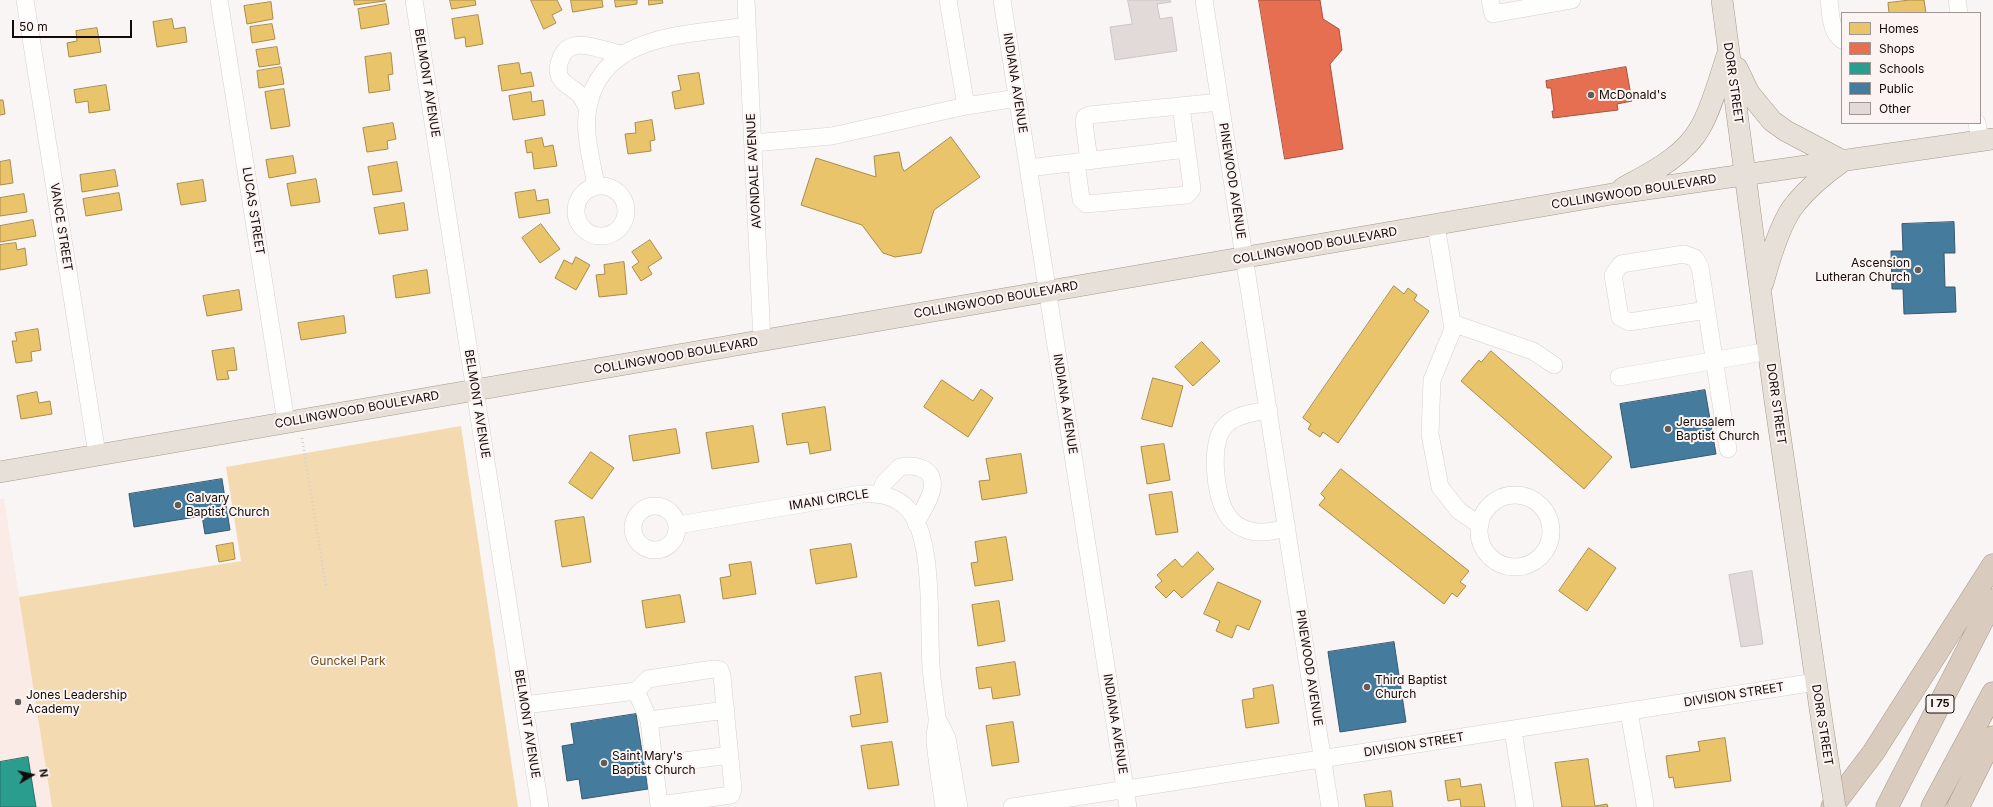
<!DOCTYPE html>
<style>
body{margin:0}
#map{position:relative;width:1993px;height:807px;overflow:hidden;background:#f9f5f4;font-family:Inter,sans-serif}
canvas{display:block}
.legend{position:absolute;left:1841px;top:12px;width:140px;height:112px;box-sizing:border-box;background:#fbf4f2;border:1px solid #9f9694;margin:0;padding:5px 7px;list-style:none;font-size:12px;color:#140a07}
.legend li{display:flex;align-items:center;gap:8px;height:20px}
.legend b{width:20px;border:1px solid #9f9694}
.north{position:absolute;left:12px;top:755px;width:40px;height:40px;-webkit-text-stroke:3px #fbf4f2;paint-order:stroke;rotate:81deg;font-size:11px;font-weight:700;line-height:16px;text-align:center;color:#140a07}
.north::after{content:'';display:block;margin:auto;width:14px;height:18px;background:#140a07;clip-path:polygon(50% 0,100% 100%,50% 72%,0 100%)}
.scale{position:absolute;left:12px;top:20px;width:120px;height:18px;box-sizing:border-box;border:2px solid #140a07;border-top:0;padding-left:5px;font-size:12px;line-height:14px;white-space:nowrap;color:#140a07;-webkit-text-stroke:3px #fbf4f2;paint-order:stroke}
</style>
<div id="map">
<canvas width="1993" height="807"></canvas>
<ul class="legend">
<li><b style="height:11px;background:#e9c46a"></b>Homes</li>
<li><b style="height:11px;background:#e76f51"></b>Shops</li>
<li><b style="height:11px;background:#2a9d8f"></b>Schools</li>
<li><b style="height:11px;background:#457b9d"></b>Public</li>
<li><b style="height:11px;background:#e2d9d9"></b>Other</li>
</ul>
<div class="north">N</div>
<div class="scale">50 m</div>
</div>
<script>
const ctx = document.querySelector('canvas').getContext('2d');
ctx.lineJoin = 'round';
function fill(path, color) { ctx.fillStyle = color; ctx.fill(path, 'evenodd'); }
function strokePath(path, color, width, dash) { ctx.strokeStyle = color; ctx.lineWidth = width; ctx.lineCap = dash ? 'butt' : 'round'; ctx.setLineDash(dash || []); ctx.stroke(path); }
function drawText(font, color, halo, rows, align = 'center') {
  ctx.font = font + ' Inter,sans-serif'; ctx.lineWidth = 4; ctx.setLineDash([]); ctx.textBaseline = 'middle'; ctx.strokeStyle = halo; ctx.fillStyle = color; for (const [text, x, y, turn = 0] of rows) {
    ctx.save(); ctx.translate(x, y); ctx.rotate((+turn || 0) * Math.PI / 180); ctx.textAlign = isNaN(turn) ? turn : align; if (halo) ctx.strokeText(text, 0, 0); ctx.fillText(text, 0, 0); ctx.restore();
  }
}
const built = new Path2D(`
 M0 499H4L52 807H0Z`);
const green = new Path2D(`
 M461 426 518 807H52L19 597 241 561 226 467Z`);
const homes = new Path2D(`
 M354 0H385V1L355 5Z
 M450 0H475L476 5 452 9Z
 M531 0H557L562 10 552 15 556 23 544 29Z
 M571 0H602L603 7 573 12Z
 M615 0H637V4L616 7Z
 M649 0H662L663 3 649 5Z
 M1910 0H1924L1926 13H1889L1888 3Z
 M271 2 273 19 247 24 244 6Z
 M386 4 389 24 361 29 358 9Z
 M478 15 483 44 466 47 465 37 455 39 452 19Z
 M172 19 174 29 185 27 187 42 157 47 153 22Z
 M272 24 275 39 252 43 250 27Z
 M97 28 101 52 69 57 67 43 77 41 76 31Z
 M277 47 280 64 259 67 256 50Z
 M391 53 393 74 388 75 390 90 369 93 365 57Z
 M519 63 521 74 531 72 534 86 502 91 498 66Z
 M281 67 284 84 259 88 257 71Z
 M699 73 704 104 675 109 672 92 681 90 678 76Z
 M106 85 110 110 89 113 88 101 76 103 74 90Z
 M284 89 290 126 271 129 265 92Z
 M531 92 532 102 543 100 545 115 513 120 509 96Z
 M0 100H3L5 114 0 115Z
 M652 120 655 140 650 141 651 151 628 154 625 134 636 133 635 123Z
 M393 123 396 139 387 141 388 149 367 152 363 128Z
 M951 137 980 177 934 210 921 253 895 257 883 253 862 225 801 205 816 158 876 177 874 156 899 152 902 167 904 171Z
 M542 138 544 147 553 145 557 166 534 169 532 152 527 153 525 141Z
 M293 156 296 173 269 178 266 160Z
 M10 160 13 183 0 185V162Z
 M397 162 402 191 373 195 368 167Z
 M115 170 118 186 82 192 80 175Z
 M316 179 320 202 291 206 287 184Z
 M203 180 206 201 181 205 177 184Z
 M535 190 537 201 548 199 550 213 519 218 515 193Z
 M119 193 122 210 86 216 83 199Z
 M24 194 27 212 0 216V198Z
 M404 203 408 230 379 234 374 208Z
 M33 220 36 236 0 242V226Z
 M541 224 560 249 540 263 522 238Z
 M650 240 662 258 648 267 652 274 641 281 632 267 639 262 632 252Z
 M16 243 17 250 25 248 27 265 0 270V245Z
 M576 257 590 265 576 290 555 278 564 260 572 264Z
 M624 262 627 294 599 297 596 275 605 274 604 265Z
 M427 270 430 293 396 298 393 276Z
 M1394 286 1404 294 1408 288 1417 295 1414 300 1429 311 1338 443 1323 432 1320 437 1308 429 1311 424 1303 418Z
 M239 290 242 310 207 316 203 296Z
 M344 316 346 333 301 340 298 323Z
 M38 329 41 350 31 352 32 361 16 363 12 341H17L15 333Z
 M1202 342 1220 361 1193 386 1175 367Z
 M234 348 237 370 227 371 229 379 217 380 212 351Z
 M1491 351 1612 457 1584 489 1461 381 1479 360 1481 362Z
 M1153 378 1183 386 1172 427 1142 419Z
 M942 380 973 401 981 389 993 398 968 437 924 407Z
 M37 392 39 403 50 401 52 414 21 419 17 396Z
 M825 407 831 450 810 454 808 442 787 445 782 414Z
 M753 426 759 462 712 469 706 433Z
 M676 429 680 453 633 461 629 436Z
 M1164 444 1170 480 1147 484 1141 447Z
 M591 452 614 468 592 499 569 483Z
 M1021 454 1027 493 982 500 979 481 990 480 986 459Z
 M1341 469 1469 571 1460 582 1466 586 1457 597 1452 593 1444 604 1319 505 1325 498 1321 494Z
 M1172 492 1178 532 1156 535 1149 495Z
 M584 517 591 562 562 567 555 521Z
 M1006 537 1013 580 975 586 971 563 978 562 975 542Z
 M233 543 235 559 219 562 216 546Z
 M851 544 857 577 816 584 810 550Z
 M1589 548 1616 568 1587 611 1559 591Z
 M1198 552 1214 569 1182 598 1174 590 1166 598 1155 587 1162 581 1157 575 1175 559 1182 567Z
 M751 562 756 594 723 599 720 578 731 576 729 565Z
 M1218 582 1261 601 1249 630 1237 625 1232 638 1216 631 1220 621 1204 614Z
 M680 595 685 622 646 628 642 601Z
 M999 601 1005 641 978 646 972 605Z
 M1015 662 1020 695 993 699 991 687 979 689 976 668Z
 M881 673 888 722 852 727 850 716 861 714 855 677Z
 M1273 685 1279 723 1246 728 1242 700 1254 698 1253 689Z
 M1013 722 1019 762 992 766 986 726Z
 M1725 738 1731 781 1675 788 1673 777 1669 778 1666 756 1700 751 1698 742Z
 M892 742 899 785 868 789 861 746Z
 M1588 759 1595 806 1607 804 1608 807H1562L1555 763Z
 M1460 779 1461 787 1481 784 1485 807H1461L1460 799 1448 801 1445 781Z
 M1391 791 1393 807H1366L1364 795Z`);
const shops = new Path2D(`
 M1259 0H1320L1323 19 1339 29 1342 50 1330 64 1343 149 1285 159Z
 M1626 67 1632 101 1617 104 1618 110 1553 118 1552 111H1554L1551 88H1547L1546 81Z`);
const schools = new Path2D(`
 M28 757 36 807H0V762Z`);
const public = new Path2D(`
 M1954 222 1955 253H1944L1945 287H1955L1956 312 1904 314 1903 289H1892L1891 251H1903L1902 224Z
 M1705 390 1716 454 1631 468 1620 404Z
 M222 479 230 530 205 534 202 516 134 527 129 494Z
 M1394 642 1406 722 1340 732 1328 652Z
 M636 714 648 789 582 799 579 779 567 781 562 746 574 744 571 724Z`);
const building = new Path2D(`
 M1128 0H1170L1171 2 1157 4 1160 19 1172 17 1177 51 1115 60 1110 27 1132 24Z
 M1752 571 1763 644 1741 647 1729 575Z`);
const path = new Path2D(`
 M302 438 326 587`);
const minor = new Path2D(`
 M25 0 97 454
 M219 0 286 422
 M414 0 540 807
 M746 0 762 341
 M948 0 966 106 1017 98
 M1002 0 1128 807
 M1204 0 1330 807
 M1490 0 1493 14 1572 0
 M1829 0C1831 14 1830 31 1842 40
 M1957 0 1959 13
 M588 109C585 104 583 99 580 95 575 89 566 86 561 79 557 73 558 65 561 58 570 33 604 52 622 54
 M1977 123 1980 141
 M753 143 832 136 966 106
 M1089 161 1084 122 1085 117 1089 115 1220 102
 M1076 162 1081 199 1086 204 1187 195 1192 189 1181 106
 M1028 168 1186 149
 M596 186C592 161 583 133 588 108 601 33 688 35 747 26
 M576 211a25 25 0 1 1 50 0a25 25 0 1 1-50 0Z
 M1436 225 1453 329 1432 380 1430 434 1440 487 1459 511 1480 525
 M1707 310 1629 322 1620 317 1613 275 1621 264 1684 254 1695 258 1700 267 1728 449
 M1452 323 1533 351 1554 365
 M1619 377 1769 351
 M1269 410C1254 413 1237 414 1226 425 1209 441 1215 492 1225 511 1229 519 1236 526 1245 529 1258 535 1273 531 1287 528
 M880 493 884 483 900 467C915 464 936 468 932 489 930 500 921 513 916 523
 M1479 531a36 36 0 1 1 72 0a36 36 0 1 1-72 0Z
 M633 528a22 22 0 1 1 44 0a22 22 0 1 1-44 0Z
 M678 525 861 494C878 493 895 495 908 509 935 537 928 628 931 666 932 683 935 700 937 717 938 725 934 733 935 741 937 763 941 785 944 807
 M636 691 649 720 659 805
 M524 705 636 691 648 679 713 669 720 670 722 676 733 789 731 795 659 805 660 807
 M1629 712 1645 804
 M937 718 947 738 959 807
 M649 720 726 710
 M1513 730 1525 807
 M655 765 729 755
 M1012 807 1816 682`);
const major = new Path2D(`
 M1722 0 1775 401 1823 729
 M1737 68 1749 93 1772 121 1786 131 1843 161C1826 173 1809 187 1796 203 1781 220 1769 261 1763 283
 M1623 188C1650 173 1684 157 1700 128 1712 108 1720 76 1728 53
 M0 472 1612 194 1993 139`);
const highway = new Path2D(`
 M1832 807 1873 753 1993 565
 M1887 807 1993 600
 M1932 807 1993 693
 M1958 807 1993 737`);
const majorBridge = new Path2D(`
 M1823 729 1835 807`);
const markers = [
 [1591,95,4,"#645c5a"],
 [1918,270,4,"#645c5a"],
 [1668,429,4,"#645c5a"],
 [178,505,4,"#645c5a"],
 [1367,687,4,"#645c5a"],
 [18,702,4,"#645c5a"],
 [604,763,4,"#645c5a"]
];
const shields = [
 [1940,704,28]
];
const shieldNames = [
 ["I 75",1940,704]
];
const streetNames = [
 ["BELMONT AVENUE",427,83,81],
 ["INDIANA AVENUE",1015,83,81],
 ["DORR STREET",1733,83,82],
 ["AVONDALE AVENUE",754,171,-93],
 ["PINEWOOD AVENUE",1232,181,81],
 ["COLLINGWOOD BOULEVARD",1634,192,-9],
 ["LUCAS STREET",253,211,81],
 ["VANCE STREET",61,227,81],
 ["COLLINGWOOD BOULEVARD",1315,246,-10],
 ["COLLINGWOOD BOULEVARD",996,300,-10],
 ["COLLINGWOOD BOULEVARD",676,356,-10],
 ["BELMONT AVENUE",477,404,81],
 ["INDIANA AVENUE",1065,404,81],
 ["DORR STREET",1776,404,82],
 ["COLLINGWOOD BOULEVARD",357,410,-10],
 ["IMANI CIRCLE",829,500,-9],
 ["PINEWOOD AVENUE",1309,668,81],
 ["DIVISION STREET",1734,695,-9],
 ["BELMONT AVENUE",527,724,81],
 ["INDIANA AVENUE",1115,724,81],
 ["DORR STREET",1822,725,81],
 ["DIVISION STREET",1414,745,-9]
];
const poiNames = [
 ["McDonald's",1599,95],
 ["Ascension",1910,263,"right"],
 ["Lutheran Church",1910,277,"right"],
 ["Jerusalem",1676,422],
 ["Baptist Church",1676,436],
 ["Calvary",186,498],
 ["Baptist Church",186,512],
 ["Third Baptist",1375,680],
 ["Church",1375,694],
 ["Jones Leadership",26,695],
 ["Academy",26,709],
 ["Saint Mary's",612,756],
 ["Baptist Church",612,770]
];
const parkNames = [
 ["Gunckel Park",348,661]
];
fill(built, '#faebe6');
fill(green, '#f4dab1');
fill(homes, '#e9c46a');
strokePath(homes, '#a98c4c', 1);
fill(shops, '#e76f51');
strokePath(shops, '#a8513b', 1);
fill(schools, '#2a9d8f');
strokePath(schools, '#237166', 1);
fill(public, '#457b9d');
strokePath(public, '#365970', 1);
fill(building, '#e2d9d9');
strokePath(building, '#cec6c5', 1);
strokePath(minor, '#d8d0ce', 18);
strokePath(major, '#a6998a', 22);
strokePath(highway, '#a6998a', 23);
strokePath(path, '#d1d0cf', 2.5, [1, 3]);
strokePath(minor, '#fefefd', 17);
strokePath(major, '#e7e0d8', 21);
strokePath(highway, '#d9ccbf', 22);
strokePath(majorBridge, '#a6998a', 22, []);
strokePath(majorBridge, '#e7e0d8', 21);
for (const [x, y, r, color] of markers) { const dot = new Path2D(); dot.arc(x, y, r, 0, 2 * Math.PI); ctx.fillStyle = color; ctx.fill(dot); strokePath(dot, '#fbf4f2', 1.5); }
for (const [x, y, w] of shields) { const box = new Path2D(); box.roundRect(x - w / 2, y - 9, w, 18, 3); ctx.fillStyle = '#fbf4f2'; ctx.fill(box); strokePath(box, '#140a07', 1); }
drawText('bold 11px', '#140a07', null, shieldNames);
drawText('12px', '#140a07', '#fbf4f2', streetNames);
drawText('12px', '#140a07', '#fbf4f2', poiNames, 'left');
drawText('12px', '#6f5016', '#fbf4f2', parkNames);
</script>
